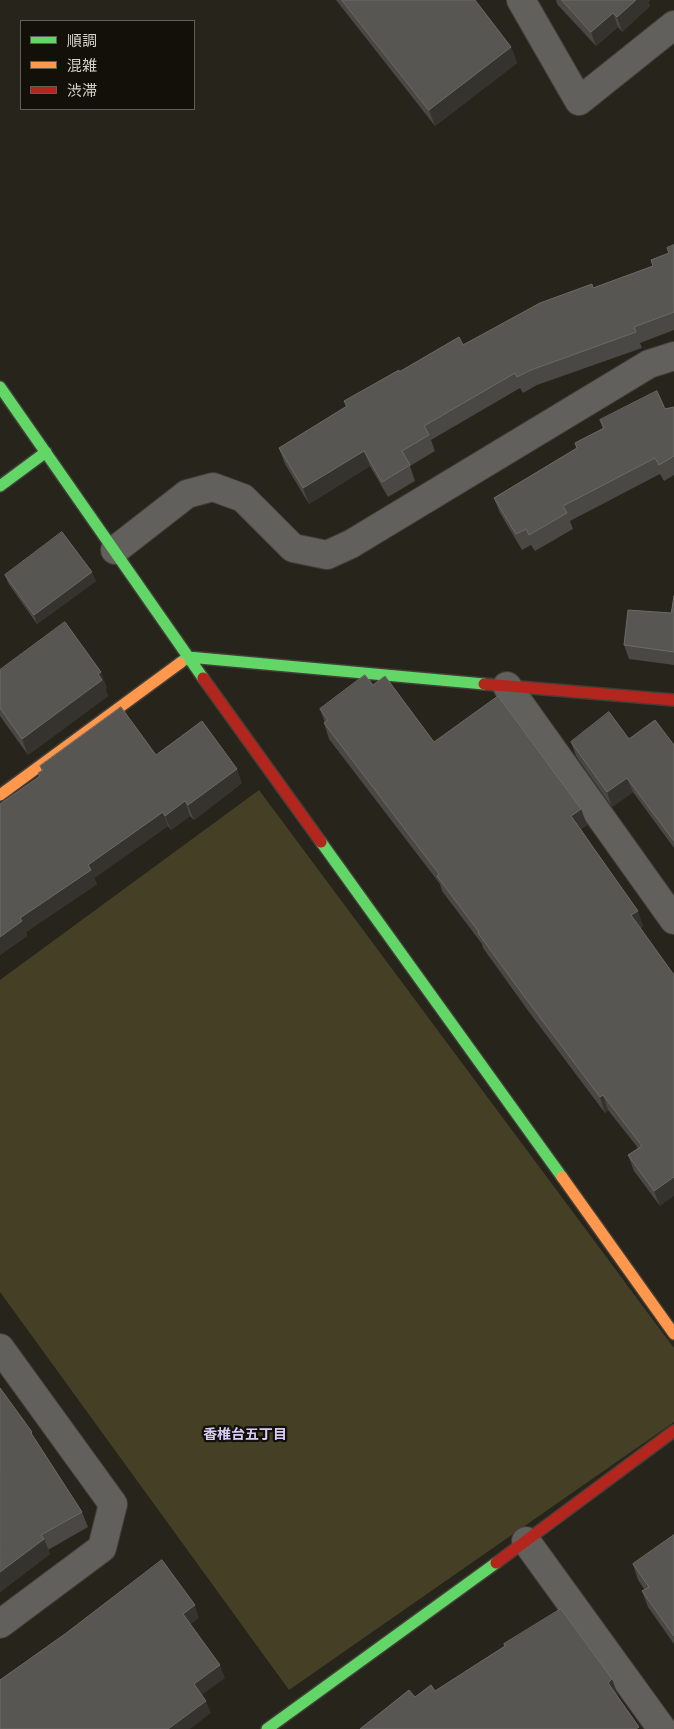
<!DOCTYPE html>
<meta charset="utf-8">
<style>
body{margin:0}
#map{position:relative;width:674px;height:1729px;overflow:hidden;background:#26241b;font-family:"Varela Round","Noto Sans JP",sans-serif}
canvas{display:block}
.legend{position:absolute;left:20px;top:20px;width:175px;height:90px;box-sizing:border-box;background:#121008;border:1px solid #605e55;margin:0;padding:6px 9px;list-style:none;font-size:15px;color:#d6d3c9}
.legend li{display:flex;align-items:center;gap:10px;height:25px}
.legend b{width:25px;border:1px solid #605e55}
</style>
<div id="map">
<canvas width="674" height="1729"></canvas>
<ul class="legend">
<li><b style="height:6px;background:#63d668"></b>順調</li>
<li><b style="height:6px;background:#ff974d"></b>混雑</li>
<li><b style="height:6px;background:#b3261e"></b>渋滞</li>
</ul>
</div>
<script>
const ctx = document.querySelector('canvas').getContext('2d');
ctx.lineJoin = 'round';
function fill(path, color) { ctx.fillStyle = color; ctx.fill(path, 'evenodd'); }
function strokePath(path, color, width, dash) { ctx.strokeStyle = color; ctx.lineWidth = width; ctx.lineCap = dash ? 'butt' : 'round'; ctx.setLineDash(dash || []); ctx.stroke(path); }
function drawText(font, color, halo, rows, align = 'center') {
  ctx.font = font + ' "Varela Round","Noto Sans JP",sans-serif'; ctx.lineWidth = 4.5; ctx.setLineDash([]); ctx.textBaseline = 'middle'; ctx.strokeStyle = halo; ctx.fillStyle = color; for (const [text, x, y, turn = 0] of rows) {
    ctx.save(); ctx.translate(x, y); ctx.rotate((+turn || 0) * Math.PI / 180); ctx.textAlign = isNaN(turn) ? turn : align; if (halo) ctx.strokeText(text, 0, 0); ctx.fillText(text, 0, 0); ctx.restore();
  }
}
const green = new Path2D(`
 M259 790 674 1348V1422L289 1690 0 1292V980Z`);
const street = new Path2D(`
 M521 0 579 101 674 25
 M115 550 187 494 213 487 243 498 293 548 327 555 351 544 649 364 674 356
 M507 686 674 920
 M0 1348 113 1504 102 1548 0 1624
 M526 1541 662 1729`);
const fast = new Path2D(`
 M0 387 203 678
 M0 486 46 452
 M180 663 188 657 484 684
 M321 842 562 1177
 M267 1729 496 1563`);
const slow = new Path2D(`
 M0 795 180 663
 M562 1177 674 1334`);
const jam = new Path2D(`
 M203 678 321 842
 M484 684 674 700
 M496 1563 674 1431`);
const wall = new Path2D(`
 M336 0H475L511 47 517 63 435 126Z
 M556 0H650L648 2 650 6 622 32 618 27 596 46 557 4Z
 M674 245V330L640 343 642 348 537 385 523 393 520 388 431 440 435 451 410 466 415 481 388 497 370 466 309 504 285 464 279 448 346 407 344 401 399 372 593 288 653 266 669 253Z
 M674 407V475L664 481 660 474 570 521 573 529 535 551 531 545 522 550 500 513 494 498 577 448 575 443 603 429 600 420 665 409Z
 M5 575 96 581 37 624 8 583Z
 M674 596V665L629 659 624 645 671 613Z
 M0 670 107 688 105 689 108 696 28 755 0 716Z
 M373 685 434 742 581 809 587 825 581 829 643 926 641 928 660 1206 634 1171 628 1155 638 1148 608 1110 605 1113 529 1012 483 948 482 944 442 891 440 884 329 739 324 723H325L320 709Z
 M629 739 674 745V848L633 792 612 807 576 756 571 742Z
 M156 755 242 783 194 820 190 816 171 830 168 826 94 878 97 884 26 932 27 936 0 955 39 776 38 773 42 771 40 766Z
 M0 1388 34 1438 82 1512 88 1527 48 1550 50 1554 0 1592Z
 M674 1535V1644L648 1607 642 1591 645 1590 638 1580 633 1564Z`);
const shadedWall = new Path2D(`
 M636 0H650L648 2 650 6 622 32 617 17Z
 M613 13 618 27 596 46 591 32Z
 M511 47 517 63 435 126 429 110Z
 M364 451 370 466 309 504 303 488Z
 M92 572 96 581 37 624 34 615Z
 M101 672 107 688 105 689 108 696 28 755 22 739Z
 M237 769 242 783 194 820 188 805Z
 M627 778 633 792 612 807 607 792Z
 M185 801 190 816 171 830 165 816Z
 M581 809 587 825 577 832 571 816Z
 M163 812 168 826 94 878 97 884 26 932 27 936 0 955V937L20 918 88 865Z
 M638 911 643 926 637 931 631 915Z
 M603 1095 608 1110 605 1113 600 1097Z
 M674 1176V1196L660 1206 654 1191Z
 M44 1539 50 1554 0 1592V1572Z
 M195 1605 199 1618 188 1626 183 1614Z
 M220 1665 225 1678 199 1697 194 1684Z
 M612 1679 618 1695 613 1698 608 1683Z
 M206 1701 211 1713 190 1729H168Z`);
const building = new Path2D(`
 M342 0H475L511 47 429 110Z
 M562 0H636L617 17 613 13 591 32Z
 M674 245V312L634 327 636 332 531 370 517 377 515 373 424 426 429 435 402 451 410 465 382 482 364 451 303 488 279 448 347 406 344 401 399 370V372L459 337 463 345 540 303 592 284 593 288 653 266 651 260 669 253 667 248Z
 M657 391 665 409 674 407V456L659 465 655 458 563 506 567 513 529 535 526 529 516 534 494 498 577 448 575 443 604 428 600 420Z
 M62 532 92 572 34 615 5 575Z
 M674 596V652L624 645 628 610 671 613Z
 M65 622 101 672 98 674 102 680 22 739 0 708V670Z
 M365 675 373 685 385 676 434 742 498 696 581 809 571 816 638 911 631 915 674 975V1177L654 1191 628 1155 642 1146 603 1095 600 1097 524 996 478 933 479 932 437 876 439 874 324 723 328 720 320 709Z
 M121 707 156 755 202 721 237 769 188 805 185 801 165 816 163 812 88 865 91 870 20 918 22 921 0 937V804L40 776 38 773 43 770 40 766Z
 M609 712 629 739 655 720 674 745V841L627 778 607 792 571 742Z
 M0 1388 32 1432 31 1433 82 1512 41 1535 44 1539 0 1572Z
 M674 1535V1636L642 1591 649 1587 633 1564Z
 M162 1560 195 1605 183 1614 220 1665 194 1684 206 1701 168 1729H0V1680L65 1634Z
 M561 1609 612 1679 608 1683 639 1727 636 1729H360L409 1690 415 1697 431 1685 435 1691 505 1646 504 1644Z`);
const neighbourhoodNames = [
 ["香椎台五丁目",245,1435]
];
fill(green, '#453f25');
strokePath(street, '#413f38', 30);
strokePath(fast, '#413f38', 14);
strokePath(slow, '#413f38', 14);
strokePath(jam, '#413f38', 14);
strokePath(street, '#61605c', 28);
strokePath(fast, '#63d668', 11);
strokePath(slow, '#ff974d', 11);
strokePath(jam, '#b3261e', 11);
fill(wall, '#494845');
fill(shadedWall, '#34332e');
fill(building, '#585653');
strokePath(building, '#6c6a66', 1);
drawText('bold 14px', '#d6cdf8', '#121008', neighbourhoodNames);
</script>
